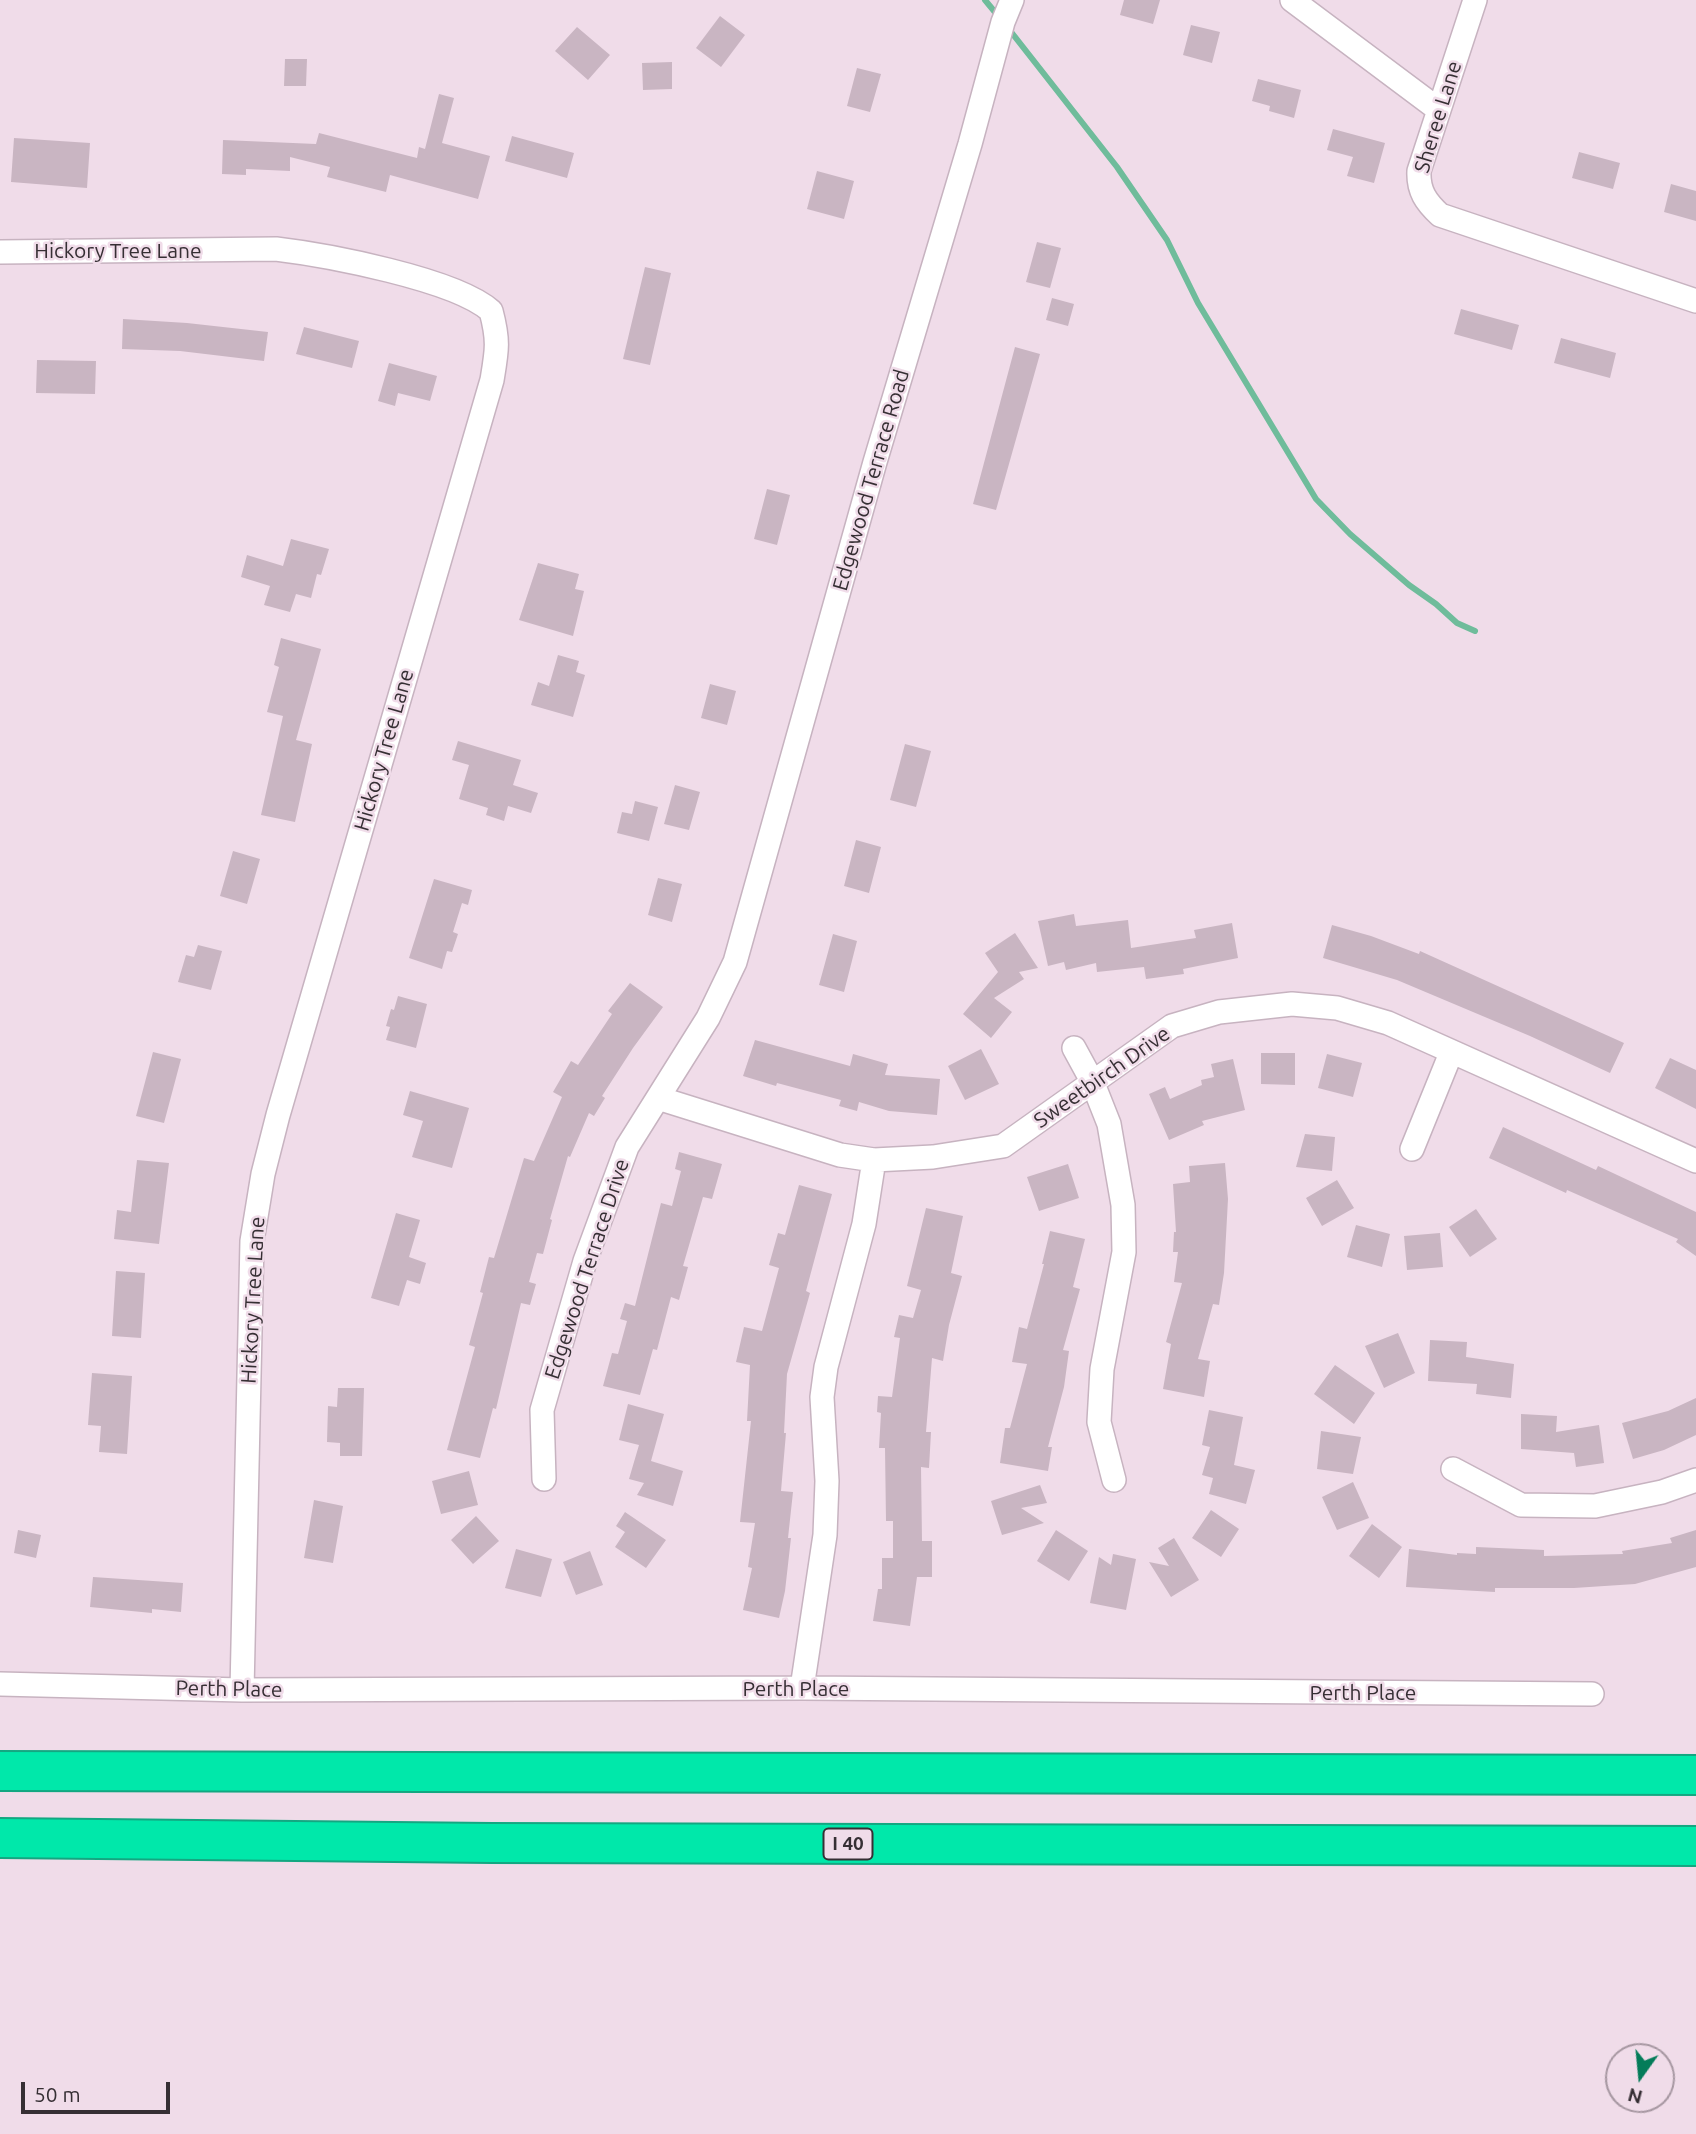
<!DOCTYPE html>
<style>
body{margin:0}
#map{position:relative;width:1696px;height:2134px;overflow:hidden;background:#f0dce9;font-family:Ubuntu,sans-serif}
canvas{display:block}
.north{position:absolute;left:1605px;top:2043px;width:70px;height:70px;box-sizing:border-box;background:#f0dce9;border:2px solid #a697a1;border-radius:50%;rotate:195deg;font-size:19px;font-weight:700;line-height:28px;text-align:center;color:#362f34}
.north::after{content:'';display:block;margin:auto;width:24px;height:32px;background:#047c59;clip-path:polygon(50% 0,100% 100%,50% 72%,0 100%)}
.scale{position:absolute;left:21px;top:2082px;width:149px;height:32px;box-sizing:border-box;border:4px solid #362f34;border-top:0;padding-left:9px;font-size:21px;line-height:24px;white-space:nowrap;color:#362f34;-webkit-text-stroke:5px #f0dce9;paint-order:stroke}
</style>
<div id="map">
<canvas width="1696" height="2134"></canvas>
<div class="north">N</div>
<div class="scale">50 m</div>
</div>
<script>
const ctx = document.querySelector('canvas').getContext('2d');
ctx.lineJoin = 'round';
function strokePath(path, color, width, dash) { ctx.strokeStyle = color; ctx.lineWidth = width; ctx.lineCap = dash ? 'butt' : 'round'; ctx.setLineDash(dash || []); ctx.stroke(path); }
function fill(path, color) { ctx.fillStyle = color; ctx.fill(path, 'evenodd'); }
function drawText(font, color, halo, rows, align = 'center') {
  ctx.font = font + ' Ubuntu,sans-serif'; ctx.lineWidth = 5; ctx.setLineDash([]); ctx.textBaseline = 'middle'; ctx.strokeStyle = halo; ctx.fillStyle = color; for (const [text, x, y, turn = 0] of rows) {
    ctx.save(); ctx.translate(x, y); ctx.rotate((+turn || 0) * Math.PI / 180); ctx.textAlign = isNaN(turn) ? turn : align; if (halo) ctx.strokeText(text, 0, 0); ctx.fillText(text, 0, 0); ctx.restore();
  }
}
const stream = new Path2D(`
 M985 0 999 17
 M1008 28 1117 167 1167 240 1198 303 1316 499 1350 534 1409 585 1436 604 1457 623 1475 631`);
const building = new Path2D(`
 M1124 0H1160L1153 24 1120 15Z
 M720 16 745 35 721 67 696 48Z
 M1191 25 1220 32 1212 63 1183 55Z
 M577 27 610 55 588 80 555 51Z
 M285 59H307L306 86H284Z
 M672 62V89L643 90 642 63Z
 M857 68 881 74 870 112 847 106Z
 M1258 79 1301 90 1294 118 1269 111 1270 106 1252 101Z
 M439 94 454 98 442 143 490 156 478 199 390 175 386 192 327 177 330 167 290 157V171L246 169V175L222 174 223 140 316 144 319 133 417 158 419 147 425 149Z
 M1333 129 1385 143 1374 183 1347 176 1353 157 1327 150Z
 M512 136 574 153 567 178 505 161Z
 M14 138 90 143 87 188 11 182Z
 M1579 152 1620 163 1613 189 1572 178Z
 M817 171 854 181 844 219 807 209Z
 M1671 184 1696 191V221L1664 212Z
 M1037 242 1061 248 1050 288 1026 282Z
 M645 267 671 273 650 365 623 359Z
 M1052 298 1074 304 1068 326 1046 320Z
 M1461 309 1519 325 1512 350 1454 334Z
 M123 319 187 323 268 332 264 361 180 351 122 349Z
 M304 327 359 341 352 368 296 354Z
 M1561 338 1616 353 1610 378 1554 363Z
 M1015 347 1040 354 996 510 973 504Z
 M37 360 96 361 95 394 36 393Z
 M389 363 437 376 430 401 398 393 395 406 378 401Z
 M767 489 790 495 777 545 754 539Z
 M291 539 329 549 321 575 317 574 311 598 296 594 290 612 264 605 270 586 241 577 247 555 283 566Z
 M538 563 579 574 575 589 584 591 573 636 519 620Z
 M281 638 321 649 296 740 312 744 295 822 261 815 283 716 267 712 279 667 274 665Z
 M558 655 579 661 576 672 585 675 573 717 531 705 538 682 549 686Z
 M710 684 736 691 727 725 701 718Z
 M458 741 521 760 513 785 538 793 531 813 508 806 504 821 486 815 488 808 459 799 469 765 452 760Z
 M905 744 931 751 916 807 890 800Z
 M675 785 700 792 689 830 664 824Z
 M635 801 658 807 649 841 617 833 622 812 632 814Z
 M856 840 881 847 869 893 844 886Z
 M233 851 260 859 247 904 220 896Z
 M658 878 682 884 672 922 648 915Z
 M434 879 472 890 468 905 462 903 453 932 458 934 452 952 447 951 442 969 409 958Z
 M1074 914 1076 926 1128 920 1131 948 1196 938 1194 930 1232 923 1238 958 1183 969 1184 974 1146 979 1144 967 1097 972 1096 963 1066 970 1064 962 1048 966 1038 921Z
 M1332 925 1371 936 1419 954 1420 951 1624 1043 1610 1073 1530 1036 1397 980 1323 958Z
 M1015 933 1038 968 1019 972 1024 979 994 998 1012 1012 991 1038 963 1014 998 972 985 953Z
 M833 934 857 941 844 992 819 985Z
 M198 945 222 951 211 990 178 982 186 955 194 957Z
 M630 983 663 1007 633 1048 602 1096 605 1098 594 1116 589 1113 570 1157 568 1156 550 1219 552 1220 543 1254 537 1253 529 1282 536 1284 530 1305 521 1303 496 1409 493 1408 480 1458 447 1450 475 1347 469 1345 483 1293 480 1292 489 1257 494 1258 524 1158 534 1161 562 1097 553 1092 571 1061 578 1065 612 1014 608 1011Z
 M398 996 427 1004 416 1048 386 1040 390 1027 386 1026 391 1009 394 1010Z
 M755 1040 850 1066 853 1054 888 1064 885 1075 940 1079 937 1115 889 1111 859 1102 857 1111 839 1106 841 1100 777 1083 776 1086 743 1076Z
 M981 1049 999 1084 965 1100 948 1066Z
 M153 1052 181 1059 164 1123 136 1116Z
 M1261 1053H1295V1085L1261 1084Z
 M1327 1054 1362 1063 1353 1097 1318 1088Z
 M1670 1058 1696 1070V1109L1655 1088Z
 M1233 1059 1245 1110 1202 1121 1204 1125 1169 1140 1149 1094 1165 1087 1170 1099 1202 1085 1201 1080 1214 1077 1211 1064Z
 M410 1091 469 1108 452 1168 412 1157 423 1121 403 1115Z
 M1503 1127 1596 1170 1598 1166 1696 1212V1256L1676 1242 1678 1239 1567 1190 1566 1193 1489 1158Z
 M1305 1134 1335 1137 1332 1171 1296 1167Z
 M679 1152 722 1164 712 1199 703 1197 683 1266 688 1267 679 1300 671 1297 657 1350 653 1349 640 1395 603 1386 612 1353 618 1354 627 1321 620 1319 625 1303 635 1306 661 1203 672 1206 681 1171 675 1169Z
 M137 1160 169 1163 159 1244 114 1239 117 1210 131 1212Z
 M1225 1163 1228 1199 1224 1273 1219 1305 1213 1304 1198 1359 1210 1361 1204 1397 1163 1389 1171 1344 1166 1342 1182 1283 1174 1282 1178 1252H1173L1174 1232H1176L1173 1184 1190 1182 1189 1166Z
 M1068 1164 1079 1198 1039 1211 1027 1177Z
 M1337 1180 1354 1208 1322 1226 1306 1198Z
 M799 1185 832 1194 806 1291 810 1293 787 1374 784 1433H786L781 1491 793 1492 788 1538H791L785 1591 779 1618 743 1610 752 1568 748 1567 755 1523 740 1522 751 1421H747L750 1365 736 1362 744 1327 762 1331 779 1268 769 1265 778 1233 785 1235Z
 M926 1208 963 1216 951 1273 962 1276 949 1325 943 1361 932 1358 926 1432H931L929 1468 921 1467 922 1541H932V1577H917L910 1626 873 1621 878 1589H882V1558H893V1521H886L885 1448H879L881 1413 877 1412 878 1396 892 1397 900 1338 894 1337 899 1315 913 1318 921 1290 907 1286Z
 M1476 1209 1497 1239 1470 1257 1449 1227Z
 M396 1213 420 1220 409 1257 426 1263 420 1284 407 1280 399 1306 371 1298Z
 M1356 1225 1390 1234 1382 1267 1347 1257Z
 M1050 1231 1085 1239 1073 1287 1080 1289 1063 1350 1069 1351 1064 1387 1048 1447H1052L1048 1471 1000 1463 1005 1428H1010L1027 1364 1012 1362 1019 1327 1027 1329 1044 1264H1042Z
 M1440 1233 1443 1267 1407 1270 1404 1236Z
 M116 1271 145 1273 141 1338 112 1336Z
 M1398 1333 1415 1373 1384 1388 1365 1346Z
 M1430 1340 1467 1342 1466 1357 1514 1364 1511 1398 1476 1394 1477 1384 1428 1381Z
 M1335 1365 1375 1393 1354 1424 1314 1394Z
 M92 1373 132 1376 127 1454 99 1452 101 1426 88 1425Z
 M338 1388H364L362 1456H340V1443L327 1442 328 1406 337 1407Z
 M1696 1398V1435L1664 1450 1633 1459 1622 1423 1668 1411Z
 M628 1404 664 1414 651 1461 683 1471 673 1506 637 1495 644 1483 629 1479 639 1445 619 1440Z
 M1209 1410 1243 1417 1234 1465 1255 1470 1246 1504 1209 1494 1213 1478 1202 1475 1210 1447 1202 1445Z
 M1521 1414 1557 1416 1556 1432 1599 1425 1604 1463 1576 1467 1574 1453 1521 1449Z
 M1321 1431 1361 1437 1353 1474 1317 1469Z
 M469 1471 478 1505 441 1514 432 1481Z
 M1353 1482 1369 1518 1337 1530 1322 1497Z
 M1040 1485 1047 1503 1021 1508 1044 1523 1002 1535 991 1501Z
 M314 1500 343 1506 333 1563 304 1558Z
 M1211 1510 1239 1529 1221 1557 1192 1538Z
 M625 1512 666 1540 646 1568 615 1547 625 1532 616 1526Z
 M476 1516 499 1541 473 1564 451 1540Z
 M1372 1524 1402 1547 1379 1578 1349 1556Z
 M18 1530 41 1535 36 1558 14 1553Z
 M1056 1530 1088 1551 1069 1581 1037 1561Z
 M1696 1530V1567L1635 1584 1574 1588H1495V1592L1406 1587 1409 1549 1457 1555V1553L1476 1554V1547L1544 1550V1556L1623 1554 1622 1551 1672 1543 1670 1538Z
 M1174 1538 1199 1580 1171 1597 1149 1562 1169 1566 1158 1548Z
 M516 1549 552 1559 541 1597 505 1588Z
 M590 1551 603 1585 576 1595 563 1562Z
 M1113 1554 1136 1559 1126 1610 1090 1603 1099 1557 1111 1565Z
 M93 1577 183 1583 181 1612 152 1609V1613L90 1607Z`);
const minor = new Path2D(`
 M1292 0 1439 110
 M1475 0 1419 171C1418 191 1426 202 1440 215L1696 301
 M0 252 276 249C326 255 455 279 491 311 499 341 497 350 492 380L278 1115 263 1174 252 1241 242 1690
 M1074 1048 1092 1081 1109 1124 1123 1205 1124 1252 1102 1369 1099 1422 1114 1480
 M658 1098 840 1155 874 1160 933 1157 1003 1146 1172 1026 1219 1012 1292 1004 1337 1008 1388 1023 1696 1161
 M1412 1149 1451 1053
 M1453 1469 1521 1505 1595 1506 1662 1492 1696 1480
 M544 1479 542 1410 585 1261 627 1147 708 1018 735 962 875 462 970 144 1003 22 1012 0
 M0 1684 242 1690 802 1688 1592 1694
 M802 1688 825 1535 827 1481 822 1397 826 1367 864 1224 874 1160`);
const motorway = new Path2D(`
 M0 1771 1696 1775
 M0 1838 492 1843 1696 1846`);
const shields = [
 [848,1844,49]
];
const shieldNames = [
 ["I 40",848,1844]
];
const streetNames = [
 ["Sheree Lane",1438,117,-73],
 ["Hickory Tree Lane",118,251],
 ["Edgewood Terrace Road",871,480,-74],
 ["Hickory Tree Lane",384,750,-74],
 ["Sweetbirch Drive",1102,1077,-35],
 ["Edgewood Terrace Drive",587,1269,-72],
 ["Hickory Tree Lane",253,1300,-87],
 ["Perth Place",229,1689,1],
 ["Perth Place",796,1689],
 ["Perth Place",1363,1693]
];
strokePath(stream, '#6fbc9b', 6);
fill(building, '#c9b5c2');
strokePath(minor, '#c7b3c0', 26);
strokePath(motorway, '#13a781', 42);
strokePath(minor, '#fff', 23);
strokePath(motorway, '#00e8aa', 38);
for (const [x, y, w] of shields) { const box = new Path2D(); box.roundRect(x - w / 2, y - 15.5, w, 31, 5); ctx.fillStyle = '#f0dce9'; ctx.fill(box); strokePath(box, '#362f34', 2); }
drawText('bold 19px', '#362f34', null, shieldNames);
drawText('21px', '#362f34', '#f0dce9', streetNames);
</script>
